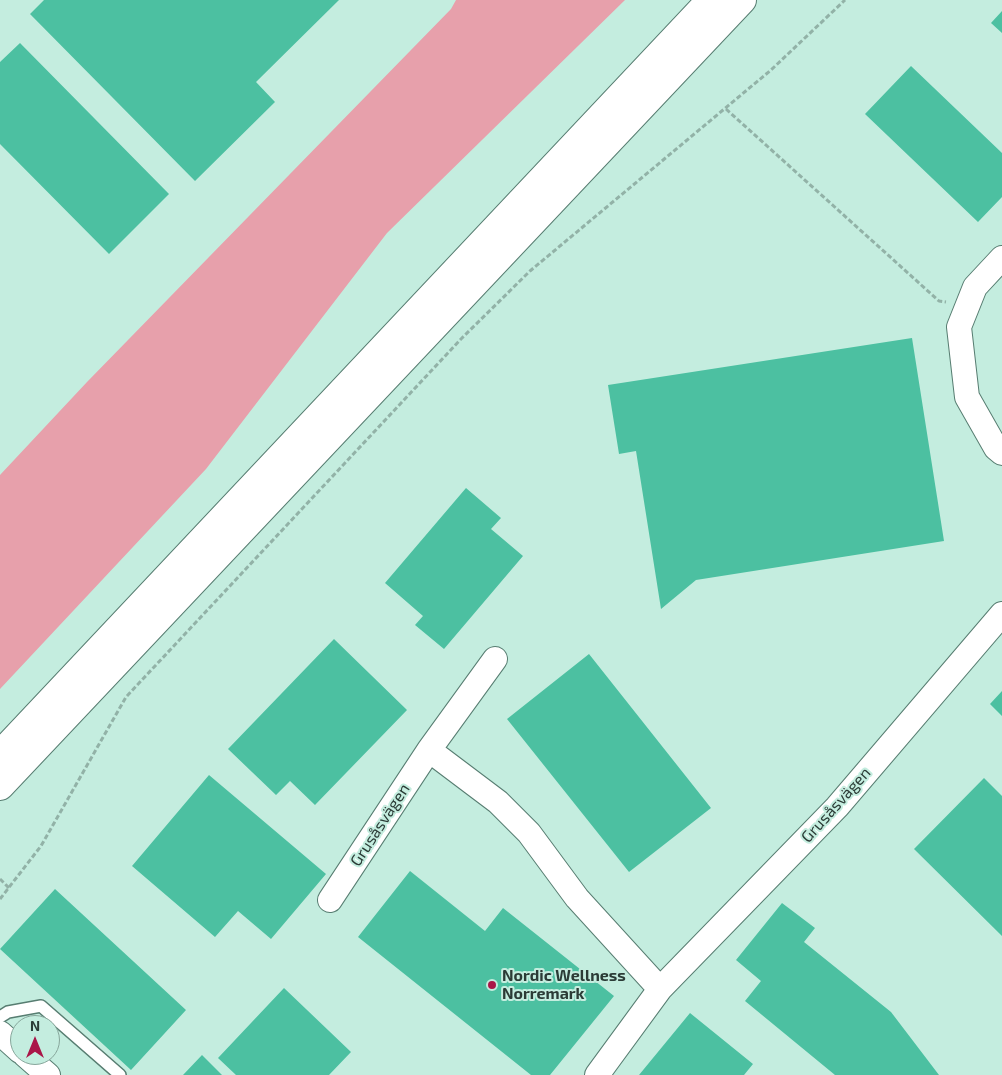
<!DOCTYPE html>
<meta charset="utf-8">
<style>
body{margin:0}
#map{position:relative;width:1002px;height:1075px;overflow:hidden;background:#c4eddf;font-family:"Exo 2",sans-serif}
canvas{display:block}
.north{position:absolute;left:10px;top:1015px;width:50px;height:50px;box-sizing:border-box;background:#c4eddf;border:1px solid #87a69b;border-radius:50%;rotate:0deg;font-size:14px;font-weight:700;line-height:20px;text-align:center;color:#2b3b36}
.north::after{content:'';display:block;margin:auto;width:18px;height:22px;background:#aa1648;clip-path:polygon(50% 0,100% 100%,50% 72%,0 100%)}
</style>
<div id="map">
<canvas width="1002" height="1075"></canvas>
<div class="north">N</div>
</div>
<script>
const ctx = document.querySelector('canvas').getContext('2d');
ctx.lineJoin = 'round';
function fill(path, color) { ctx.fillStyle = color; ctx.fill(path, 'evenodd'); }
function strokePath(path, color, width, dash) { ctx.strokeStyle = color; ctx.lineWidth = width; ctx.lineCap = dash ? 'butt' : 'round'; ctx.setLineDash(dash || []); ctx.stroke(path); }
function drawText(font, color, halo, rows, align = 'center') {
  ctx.font = font + ' "Exo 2",sans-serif'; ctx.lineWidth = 4; ctx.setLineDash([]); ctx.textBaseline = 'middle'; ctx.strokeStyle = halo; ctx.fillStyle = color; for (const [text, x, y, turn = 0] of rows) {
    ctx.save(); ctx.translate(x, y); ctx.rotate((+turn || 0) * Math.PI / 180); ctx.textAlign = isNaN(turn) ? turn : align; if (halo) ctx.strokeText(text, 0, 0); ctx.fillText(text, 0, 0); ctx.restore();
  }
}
const green = new Path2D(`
 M456 0H625L387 233 206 469 0 689V475L87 382 451 9Z`);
const building = new Path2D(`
 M44 0H339L256 82 275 102 195 181 30 14Z
 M1002 11V33L991 23Z
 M20 43 169 194 109 254 0 144V62Z
 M911 66 1002 153V197L978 222 865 114Z
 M912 338 944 541 696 580 661 609 636 451 619 454 608 385Z
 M466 488 501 518 491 529 523 556 444 649 415 625 423 616 385 583Z
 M334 639 407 710 315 805 290 781 276 795 228 749Z
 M589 654 711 808 629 872 507 719Z
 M1002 691V716L990 704Z
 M209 775 326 874 271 939 238 911 215 937 132 866Z
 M984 778 1002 796V936L914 849Z
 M410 871 485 931 503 908 614 996 550 1075H531L358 937Z
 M55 889 186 1010 131 1070 0 949Z
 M782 903 815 928 804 942 891 1012 939 1075H835L745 1001 761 981 736 960Z
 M284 988 351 1052 329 1075H236L218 1058Z
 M690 1013 753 1064 744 1075H639Z
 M202 1055 222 1075H183Z`);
const path = new Path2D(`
 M726 109 939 301 946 302
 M0 879 9 888
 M0 899 41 846 126 697 461 339 530 271 771 70 845 0`);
const service = new Path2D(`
 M0 1017 8 1012 41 1006 120 1075`);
const minor = new Path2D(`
 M1002 258 975 287 959 327 967 397 996 448 1002 453
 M429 750 498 802 529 833 577 898 660 989
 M330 900 429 750 495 659
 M0 1033 20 1051
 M25 1055 48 1075
 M597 1075 660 989 837 807 1002 614`);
const primary = new Path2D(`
 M0 755 711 0
 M0 786 742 0`);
const markers = [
 [492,985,5,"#aa1648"]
];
const streetNames = [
 ["Grusåsvägen",836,805,-48],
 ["Grusåsvägen",380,825,-57]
];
const poiNames = [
 ["Nordic Wellness",502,976],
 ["Norremark",502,994]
];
fill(green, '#e7a0ab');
fill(building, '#4cc0a1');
strokePath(service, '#577d71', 14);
strokePath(minor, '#577d71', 26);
strokePath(primary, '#577d71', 30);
strokePath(path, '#92b2a7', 3, [5, 2.5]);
strokePath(service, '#fff', 11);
strokePath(minor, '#fff', 24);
strokePath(primary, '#fff', 28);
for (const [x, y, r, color] of markers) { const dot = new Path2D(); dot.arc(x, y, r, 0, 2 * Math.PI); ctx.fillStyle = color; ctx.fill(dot); strokePath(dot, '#c4eddf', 2); }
drawText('16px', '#2b3b36', '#c4eddf', streetNames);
drawText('bold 16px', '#2b3b36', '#c4eddf', poiNames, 'left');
</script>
